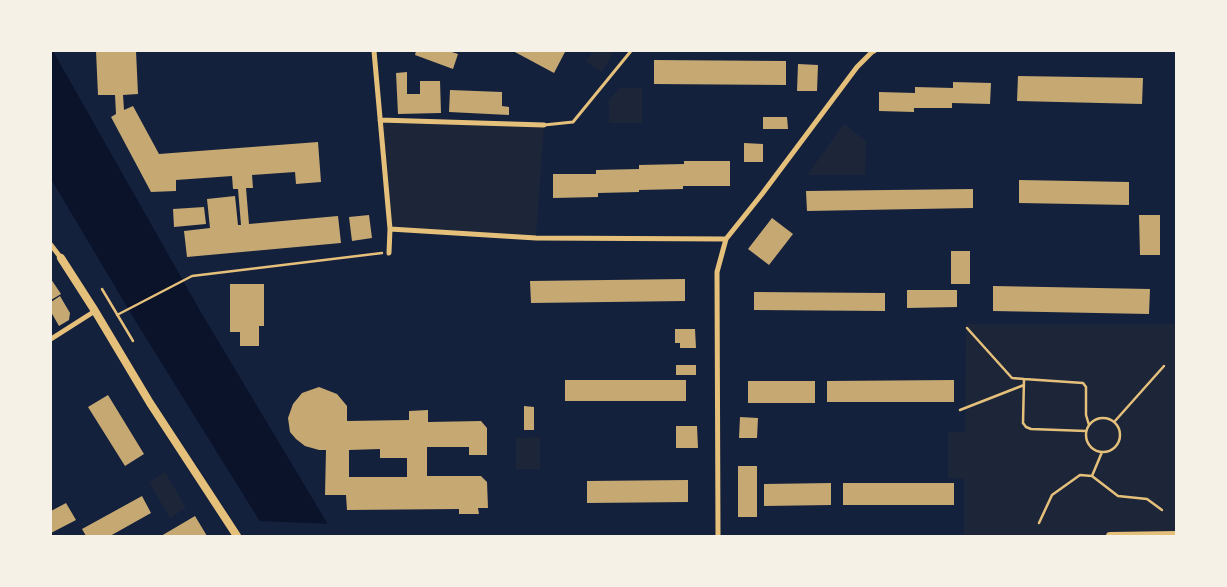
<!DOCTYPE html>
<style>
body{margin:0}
#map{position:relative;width:1227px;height:587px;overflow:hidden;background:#14213d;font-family:"Crimson Pro",serif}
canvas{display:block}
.frame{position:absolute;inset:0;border:52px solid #f6f1e7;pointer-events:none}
</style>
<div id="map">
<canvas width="1227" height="587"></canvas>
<div class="frame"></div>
</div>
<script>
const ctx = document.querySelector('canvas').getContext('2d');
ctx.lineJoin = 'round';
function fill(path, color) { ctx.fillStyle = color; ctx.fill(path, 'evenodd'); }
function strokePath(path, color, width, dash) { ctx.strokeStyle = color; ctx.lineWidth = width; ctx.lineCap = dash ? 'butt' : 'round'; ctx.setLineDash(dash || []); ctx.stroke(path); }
const green = new Path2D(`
 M595 51H614L602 72 586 62 592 52Z
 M620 88H642V123H609V100Z
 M380 120 544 125 536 238 390 229Z
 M844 124 866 141 865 175H807Z
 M966 324H1176V535L964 536V479L948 478V432H965Z
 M540 437V469H516V438Z
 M165 472 186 508 170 518 149 482Z`);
const water = new Path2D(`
 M51 51H53L202 314 335 536H269L136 322 51 179Z`);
const pier = new Path2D(`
 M257 521 331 524 337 536H266Z`);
const building = new Path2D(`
 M96 51H136L138 94 123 95 124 110 133 106 159 154 318 142 321 182 296 184 295 172 252 175 253 188H246L249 224 338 216 341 243 187 257 184 231 210 228 207 199 235 196 238 225H241L238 189H233L232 176 176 180V191L151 192 111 117 116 114 115 95H98Z
 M416 51H449L458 54 453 69 415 55Z
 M513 51H564L565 52 554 73Z
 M654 60 786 61V85L654 84Z
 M798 64 818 65 817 91H797Z
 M407 72V94H420V81H440L441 113 398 114 396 73Z
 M1018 76 1143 78 1142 104 1017 101Z
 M953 82 991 83 990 104 952 103V108H914V112L879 111V92L915 93V87L953 88Z
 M450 90 502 92V106L509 107V115L449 112Z
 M763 117H787L788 129H763Z
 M744 143 763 144V162H744Z
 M684 161H730V186H683V189L639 190V192L598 193V197L553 198V174H596V170L639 169V165L684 164Z
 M1019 180 1129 182V205L1019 203Z
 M973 189V208L807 211 806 191Z
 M204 207 206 224 174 227 173 209Z
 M369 215 372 238 352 241 349 217Z
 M1139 215H1160V255H1140Z
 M772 218 793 234 769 265 748 249Z
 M951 251H970V284H951Z
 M51 279 61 294 51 300Z
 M685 279V301L531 303 530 281Z
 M230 284H264V326H259V346H240V332H230Z
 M993 286 1150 289 1149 314 993 311Z
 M907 290H957V307L907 308Z
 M754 292 885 293V311L754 310Z
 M60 296 70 313 69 320 59 326 51 312V302Z
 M675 329H695L696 348H680V343H675Z
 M676 365H696V375H676Z
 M565 380H686V401H565Z
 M954 380V402H827V381Z
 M748 381H815V403H748Z
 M319 387 337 394 347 406V421L409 420V411L428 410V422L481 421 487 428V455H469V447H427V476H481L487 482 488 508H478L479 514H459V509L347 510 346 495H325L326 450H319L305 446 296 439 290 432 288 418 293 404 302 393ZM380 449V458H407V477H349V450Z
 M108 395 144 454 125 466 88 407Z
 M524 406 534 407V430H524Z
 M740 417 758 418 757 438H739Z
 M676 426H697L698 448H676Z
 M738 466H757V517H738Z
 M688 480V502L587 503V481Z
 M831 483V505L764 506V484Z
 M843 483H954V505H843Z
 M142 496 151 513 110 536H86L82 529Z
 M66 503 76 520 51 533V511Z
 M195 516 207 536H161Z`);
const path = new Path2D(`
 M102 289 133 341
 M117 315 192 276 382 253
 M967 328 1012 378 1024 379
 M960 410 1024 385
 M1086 435a17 17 0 1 1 34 0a17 17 0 1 1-34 0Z
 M1115 421 1164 366
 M1086 431 1031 429 1026 427 1023 423 1024 379 1083 383 1086 387V415L1089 425
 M1092 476 1102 452
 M1039 523 1052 495 1080 475 1092 476 1118 496 1147 499 1162 510`);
const service = new Path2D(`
 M544 125 573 122 631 51`);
const minor = new Path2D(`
 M374 51 390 229 536 238 726 239 762 194 857 67 872 52 874 51
 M380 120 544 125
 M51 245 61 258
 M389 253 390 229
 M51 339 95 311
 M718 536 717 272 726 239`);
const tertiary = new Path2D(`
 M61 258 95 311 150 403 237 536
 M1110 536 1176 535`);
fill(green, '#1d2539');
fill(water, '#0b132b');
fill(pier, '#14213d');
fill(building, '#c6a872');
strokePath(path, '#e5c07b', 2.5);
strokePath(service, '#e5c07b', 3);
strokePath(minor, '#e5c07b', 5);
strokePath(tertiary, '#e5c07b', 8);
</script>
